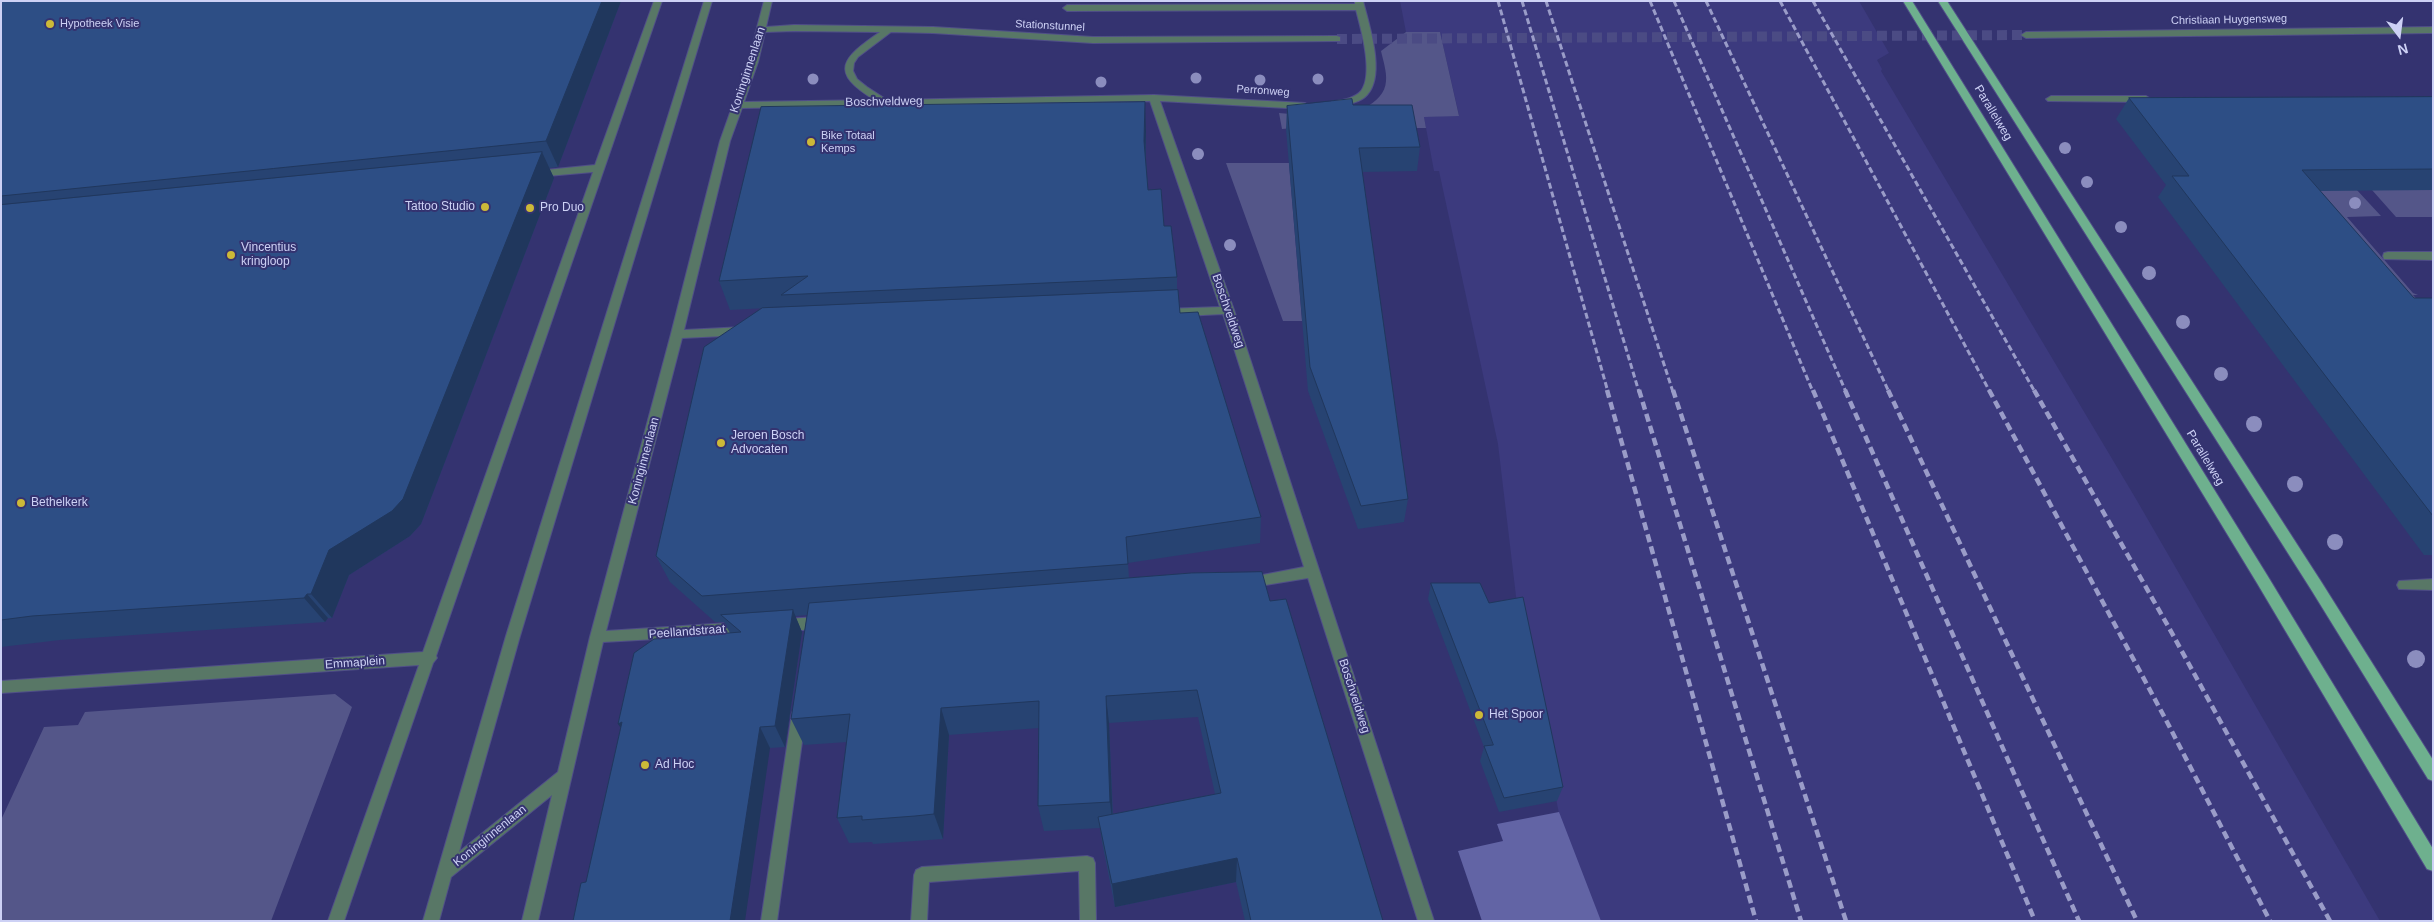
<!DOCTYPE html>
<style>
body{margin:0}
#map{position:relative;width:2434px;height:922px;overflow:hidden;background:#343370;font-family:Arial,sans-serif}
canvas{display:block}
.frame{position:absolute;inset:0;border:2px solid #cdd1f5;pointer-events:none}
.north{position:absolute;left:2374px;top:10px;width:50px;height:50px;-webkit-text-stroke:4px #343370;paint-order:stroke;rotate:165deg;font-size:14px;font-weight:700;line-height:20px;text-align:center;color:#cdd1f5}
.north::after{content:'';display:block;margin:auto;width:18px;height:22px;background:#cdd1f5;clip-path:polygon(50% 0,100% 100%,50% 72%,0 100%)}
</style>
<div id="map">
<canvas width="2434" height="922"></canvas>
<div class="frame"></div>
<div class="north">N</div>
</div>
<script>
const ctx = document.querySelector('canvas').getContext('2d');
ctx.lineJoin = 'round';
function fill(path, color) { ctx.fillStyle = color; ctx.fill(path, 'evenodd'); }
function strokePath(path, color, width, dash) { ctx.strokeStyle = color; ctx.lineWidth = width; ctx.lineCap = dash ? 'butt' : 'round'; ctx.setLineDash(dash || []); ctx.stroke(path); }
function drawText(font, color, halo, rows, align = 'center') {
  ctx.font = font + ' Arial,sans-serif'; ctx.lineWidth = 4; ctx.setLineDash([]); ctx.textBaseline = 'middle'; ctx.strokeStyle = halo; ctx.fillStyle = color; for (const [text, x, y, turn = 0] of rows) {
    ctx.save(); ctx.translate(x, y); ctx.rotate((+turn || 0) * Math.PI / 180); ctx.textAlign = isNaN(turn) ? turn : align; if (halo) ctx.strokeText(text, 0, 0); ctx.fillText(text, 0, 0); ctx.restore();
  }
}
const built = new Path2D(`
 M1400 1H1859L1889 53 1877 60 1882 69 1881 71 2136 499 2380 921H1581L1518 613 1498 444 1439 171H1434L1424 117 1459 115 1440 32H1406Z`);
const green = new Path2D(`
 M1406 32H1440L1459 116 1424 117 1426 128H1351L1350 123 1282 129 1279 113C1294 114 1310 117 1325 117 1345 118 1385 106 1386 81 1387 72 1383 60 1381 51Z
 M1226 163H1289L1302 321H1283Z
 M2356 189 2381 216 2347 217 2413 293 2418 295H2413L2422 305 2287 191Z
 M2372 190H2433V217H2396Z
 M335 694 352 707 271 921H1V820L44 727 78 725 85 712Z`);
const forest = new Path2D(`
 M1559 812 1601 921H1482L1458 851 1503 841 1497 824Z`);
const minorTunnel = new Path2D(`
 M1337 39 2026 35`);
const minor = new Path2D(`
 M654 1H662L436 656 437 658 433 663 344 921H328L419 665 1 693V681L423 652 593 172 536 177 531 174 536 171 595 165Z
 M704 1H712L520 636 459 852 558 772 590 637 671 334 720 141 748 62 764 1H772L766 27 794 25 933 27 1093 37 1337 36 1340 37V41L1093 43 933 33 891 32 858 57 854 63 853 71 857 79 867 87 887 100 1154 95 1305 103 1310 106 1305 109 1160 101 1234 310 1434 921H1418L1308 578 1247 588 1242 587 1240 583 1242 579 1247 578 1304 567 1223 314 1164 317 1158 313 1164 309 1220 307 1150 101 742 108 730 141 684 330 744 327 750 331 744 335 682 338 606 631 744 622 749 624 751 628 749 632 744 634 603 642 538 921H522L552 795 451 877 439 921H423L506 636ZM794 31 880 32C842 58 828 72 875 100L744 102 758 62 765 32Z
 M1355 1H1363C1369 25 1386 75 1367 95 1360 103 1345 105 1335 107L1332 106V102C1341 100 1354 99 1361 91 1374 74 1361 29 1356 10L1067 11 1063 8 1067 5 1355 4Z
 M2433 27V33L2026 38 2021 35 2026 32Z
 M2051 96H2146L2151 99 2146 102 2048 101 2046 99Z
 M2388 252H2433V260L2384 259 2383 256 2384 253Z
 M2433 579V590L2399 589 2397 585 2399 581Z
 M822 617 827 619 829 623 827 627 822 629 782 631 777 629 775 625 777 621 782 619Z
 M799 707 804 708 806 713 777 921H761L792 713 794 708Z
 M1087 856 1093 858 1095 863 1096 921H1080L1079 871 929 882 927 921H911L914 875 916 870 922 867Z`);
const major = new Path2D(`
 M1903 1H1912L2267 575 2433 849V871L2427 869 2257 583Z
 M1938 1H1947L2322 583 2433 760V781L2428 779 2312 591Z`);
const railFar1 = new Path2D(`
 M1498 1 1608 392
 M1522 1 1639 392
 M1546 1 1673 392
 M1650 1 1813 392
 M1674 1 1846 392
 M1706 1 1889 392
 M1780 1 1990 392
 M1813 1 2035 392`);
const rail = new Path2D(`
 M1607 390 1756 921
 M1639 390 1801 921
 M1673 390 1846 921
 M1813 390 2035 921
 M1845 390 2079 921
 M1888 390 2137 921
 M1989 390 2166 720 2270 921
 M2034 390 2168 626 2330 921`);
const trees = [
 [1196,78,5.5],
 [813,79,5.5],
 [1318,79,5.5],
 [1260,80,5.5],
 [1101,82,5.5],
 [2065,148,6],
 [1198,154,6],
 [2087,182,6],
 [2355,203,6],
 [2121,227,6],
 [1230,245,6],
 [2149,273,7],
 [2183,322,7],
 [2221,374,7],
 [2254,424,8],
 [2295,484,8],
 [2335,542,8],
 [2416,659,9]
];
const wall = new Path2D(`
 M1 1H621L558 167 549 168 554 178 421 524 410 536 349 575 332 618H328L325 622 60 640 1 647Z
 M2433 97V190L2320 191 2414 298H2433V555H2424L2158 197 2166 185 2116 119 2129 98Z
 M1353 105 1420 147 1417 171 1362 172 1408 499 1404 522 1358 529 1308 391 1286 129 1287 106Z
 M1146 131V160L1148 190 1164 226 1177 277V290L1180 313 1261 517 1260 543 1128 563 1129 578 1270 601 1383 921H1245L1236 882 1115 907 1102 842 1100 828 1044 831 1038 806 1039 728 949 735 943 839 873 844 872 842 849 843 837 818 847 742 804 745 791 719 807 615 795 616 802 632 785 747 770 748 586 882 730 633 724 622H715L670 582 656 556 785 307 730 310 719 281ZM1198 717 1215 794 1113 814 1109 723Z
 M1431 583 1563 787 1557 801 1499 812 1480 761 1484 747 1428 599Z`);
const shadedWall = new Path2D(`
 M602 1H621L558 167 546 141Z
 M1145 102 1146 131 1145 170 1144 141Z
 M542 152 554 178 421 524 410 536 349 575 332 618 311 594 329 550Z
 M307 594 328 618 325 622 304 598Z
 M793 610 802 632 785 747 775 726Z
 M1106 696 1109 723 1113 827 1110 802Z
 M941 708 949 735 943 839 934 814Z
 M622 722 632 744 618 724Z
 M760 727 770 748 745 921H730Z
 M1237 858 1236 882 1115 907 1112 884Z`);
const building = new Path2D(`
 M1 1H602L546 141 1 196Z
 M2433 97V169L2302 170 2414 298H2433V516L2172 176H2189L2129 98Z
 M1352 99 1353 105H1412L1420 147 1359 148 1408 499 1361 506 1310 367 1287 106Z
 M1145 102 1144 141 1148 190 1161 189 1164 226H1171L1177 277 781 295 808 276 719 281 761 107Z
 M542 152 403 499 392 511 329 550 311 594H307L304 598 32 616 1 620V205Z
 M1178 290 1180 313 1198 312 1261 517 1126 537 1128 564 702 596 656 556 704 347 762 308Z
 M1262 572 1270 601 1286 599 1383 921H1251L1237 858 1112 884 1098 817 1221 793 1197 690 1106 696 1110 802 1038 806 1039 701 941 708 934 814 915 816 862 820V816L837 818 850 714 791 719 809 603 1191 573Z
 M1431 583H1480L1489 603 1523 597 1563 787 1504 798 1484 746 1493 745Z
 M793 610 775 726 760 727 730 921H573L581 883 586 882 622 722 618 724 634 653 654 639 741 632 721 615Z`);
const markers = [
 [50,24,5,"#ccb938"],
 [811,142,5,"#ccb938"],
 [485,207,5,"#ccb938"],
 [530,208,5,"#ccb938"],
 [231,255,5,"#ccb938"],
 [721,443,5,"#ccb938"],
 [21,503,5,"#ccb938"],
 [1479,715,5,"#ccb938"],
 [645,765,5,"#ccb938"]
];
const farStreetnames = [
 ["Christiaan Huygensweg",2229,20,-1],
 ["Stationstunnel",1050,26,3],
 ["Perronweg",1263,91,4]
];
const farPoinames = [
 ["Hypotheek Visie",60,24],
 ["Bike Totaal",821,136],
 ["Kemps",821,149]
];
const streetNames = [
 ["Koninginnenlaan",748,70,-72],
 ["Boschveldweg",884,102,-1],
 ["Parallelweg",1993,113,59],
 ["Boschveldweg",1228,311,71],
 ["Parallelweg",2205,458,59],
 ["Koninginnenlaan",644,461,-75],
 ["Peellandstraat",687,632,-4],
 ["Emmaplein",355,663,-4],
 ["Boschveldweg",1354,696,72],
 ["Koninginnenlaan",490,836,-39]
];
const poiNames = [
 ["Tattoo Studio",475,207,"right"],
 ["Pro Duo",540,208],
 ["Vincentius",241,248],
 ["kringloop",241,262],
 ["Jeroen Bosch",731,436],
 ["Advocaten",731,450],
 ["Bethelkerk",31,503],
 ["Het Spoor",1489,715],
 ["Ad Hoc",655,765]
];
fill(built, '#3c3a7e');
fill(green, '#545689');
fill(forest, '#6264a5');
strokePath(minorTunnel, '#4b4b84', 10, [10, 5]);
strokePath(minor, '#504f88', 2);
strokePath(major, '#504f88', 2);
fill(minor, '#587766');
fill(major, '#6eb08e');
strokePath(railFar1, '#9a9cc8', 3, [6, 3]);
strokePath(rail, '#9a9cc8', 4.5, [8, 4.5]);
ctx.fillStyle = '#8b8dbe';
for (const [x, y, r] of trees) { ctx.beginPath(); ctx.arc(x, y, r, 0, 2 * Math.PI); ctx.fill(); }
fill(wall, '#274372');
fill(shadedWall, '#20375d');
fill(building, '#2d4e85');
strokePath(building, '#20375d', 1);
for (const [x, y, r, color] of markers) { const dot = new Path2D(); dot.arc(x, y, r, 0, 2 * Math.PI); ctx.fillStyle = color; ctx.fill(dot); strokePath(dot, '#343370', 2); }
drawText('11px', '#cdd1f5', '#343370', farStreetnames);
drawText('11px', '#cdd1f5', '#343370', farPoinames, 'left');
drawText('12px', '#cdd1f5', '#343370', streetNames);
drawText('12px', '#cdd1f5', '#343370', poiNames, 'left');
</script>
